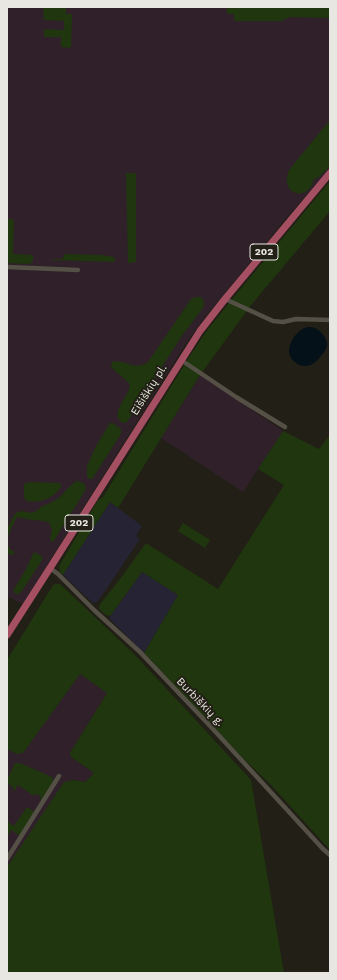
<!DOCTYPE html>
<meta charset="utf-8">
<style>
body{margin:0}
#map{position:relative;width:337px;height:980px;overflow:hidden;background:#221f16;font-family:"Work Sans",sans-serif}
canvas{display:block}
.frame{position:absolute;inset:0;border:8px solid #e9e7e1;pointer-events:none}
</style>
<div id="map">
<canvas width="337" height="980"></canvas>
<div class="frame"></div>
</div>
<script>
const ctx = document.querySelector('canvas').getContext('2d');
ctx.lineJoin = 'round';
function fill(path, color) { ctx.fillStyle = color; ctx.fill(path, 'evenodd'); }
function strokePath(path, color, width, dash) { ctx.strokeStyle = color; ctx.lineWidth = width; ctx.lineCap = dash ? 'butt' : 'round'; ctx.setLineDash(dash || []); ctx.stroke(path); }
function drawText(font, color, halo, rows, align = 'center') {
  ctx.font = font + ' "Work Sans",sans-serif'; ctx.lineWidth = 4; ctx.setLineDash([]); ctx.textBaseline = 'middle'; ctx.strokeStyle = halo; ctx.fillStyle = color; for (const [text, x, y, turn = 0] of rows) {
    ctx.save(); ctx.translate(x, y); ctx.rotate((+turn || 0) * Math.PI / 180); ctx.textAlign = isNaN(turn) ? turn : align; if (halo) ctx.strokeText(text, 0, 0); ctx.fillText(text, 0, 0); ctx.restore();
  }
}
const commercial = new Path2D(`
 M110 502 142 526 136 536 140 539 103 594 97 602 93 603 63 575Z
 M142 572 178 595 144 653 109 618Z`);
const industrial = new Path2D(`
 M7 7H330V168L293 210 224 294 202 321 187 342 34 586 22 604 9 597H7Z
 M200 375 222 390 283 431 243 492 161 438Z
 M80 673 107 693 70 753 71 757 94 773 85 782 73 780 7 867V749L13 752 23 753Z`);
const green = new Path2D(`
 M43 7H66V14H72L71 48 61 47V37H44V29L64 30V21L44 20Z
 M227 7H330V18L290 17 281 21H234V14H227Z
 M330 120V167H329L318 178 317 177 312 182 313 184C311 186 309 189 307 191 300 196 291 193 288 186 286 181 287 175 289 170Z
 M126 173H136V262L128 263Z
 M330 181V211L252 304 200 375 118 508 110 502 63 575 60 572 59 566 98 500 103 497 186 362 205 333 233 298Z
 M7 219H12L14 221 13 254 33 255V261L30 264 7 263Z
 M64 254 102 255 114 257 115 259 114 262 51 260V259H63Z
 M195 297H201C204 301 205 303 203 308L181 337 127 422 123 423C109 415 126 399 129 389 130 388 129 384 129 383L112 368 111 366 112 362C125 358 134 372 148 362L191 299Z
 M110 423H113L121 429V434L92 479H89L87 477V466L96 446Z
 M283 431 319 449 330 435V850L271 785 242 757 144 653 178 595 142 572 111 615C107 618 103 612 99 609V607L101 603 123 575 146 543 218 589 284 485 258 469Z
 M78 481C84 482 87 485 85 491L53 542H52L50 538 52 530 49 522C38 520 28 520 17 517 12 527 0 546 15 552L12 555 9 554 7 552V529L14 515 17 512 23 511 32 513 36 511 41 507 54 501 61 496 69 487 75 482Z
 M29 482 60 483 61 485V487C54 498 38 505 25 500L24 496V484Z
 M183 523 210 540 205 548 178 531Z
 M34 552 42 556V560L22 591 17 595 13 591 26 569Z
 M56 584H60L135 655 177 700 181 704 251 780 284 973H7V867L64 782 73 780 85 782 94 773 71 757 70 753 107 693 80 674 23 753 17 754 7 749V660L53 585Z
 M15 763H20L52 777 54 782 41 801 40 800 41 797 39 795 35 794 34 796 18 785 14 791H13V787L7 783V780Z
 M27 807 35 812 20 836 11 830 7 837V821L14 826Z`);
const water = new Path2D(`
 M308 327C311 327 314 327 317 329 325 335 331 344 324 352 317 362 308 371 296 363 294 361 291 359 290 356 286 345 297 329 308 327Z`);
const minor = new Path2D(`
 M7 267 78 270
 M225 299 273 321 283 322 296 319 330 320
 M181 360 236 397 285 427
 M50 568 58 574 94 610 140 652 212 728 323 849 330 855
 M7 859 59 776`);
const primary = new Path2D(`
 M7 635 50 568 200 331 225 299 330 173`);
const shields = [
 [264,252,28],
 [79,523,28]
];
const shieldNames = [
 ["202",264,252],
 ["202",79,523]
];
const streetNames = [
 ["Eišiškių pl.",149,390,-58],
 ["Burbiškių g.",200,702,46]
];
fill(commercial, '#262334');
fill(industrial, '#30202a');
fill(green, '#1f360e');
fill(water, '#041119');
strokePath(minor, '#545046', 4.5);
strokePath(primary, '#a54f63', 7);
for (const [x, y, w] of shields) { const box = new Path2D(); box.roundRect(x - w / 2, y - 8, w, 16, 3); ctx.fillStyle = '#221f16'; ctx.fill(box); strokePath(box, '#e9e7e1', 1); }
drawText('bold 10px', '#e9e7e1', null, shieldNames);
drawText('11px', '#e9e7e1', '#221f16', streetNames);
</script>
